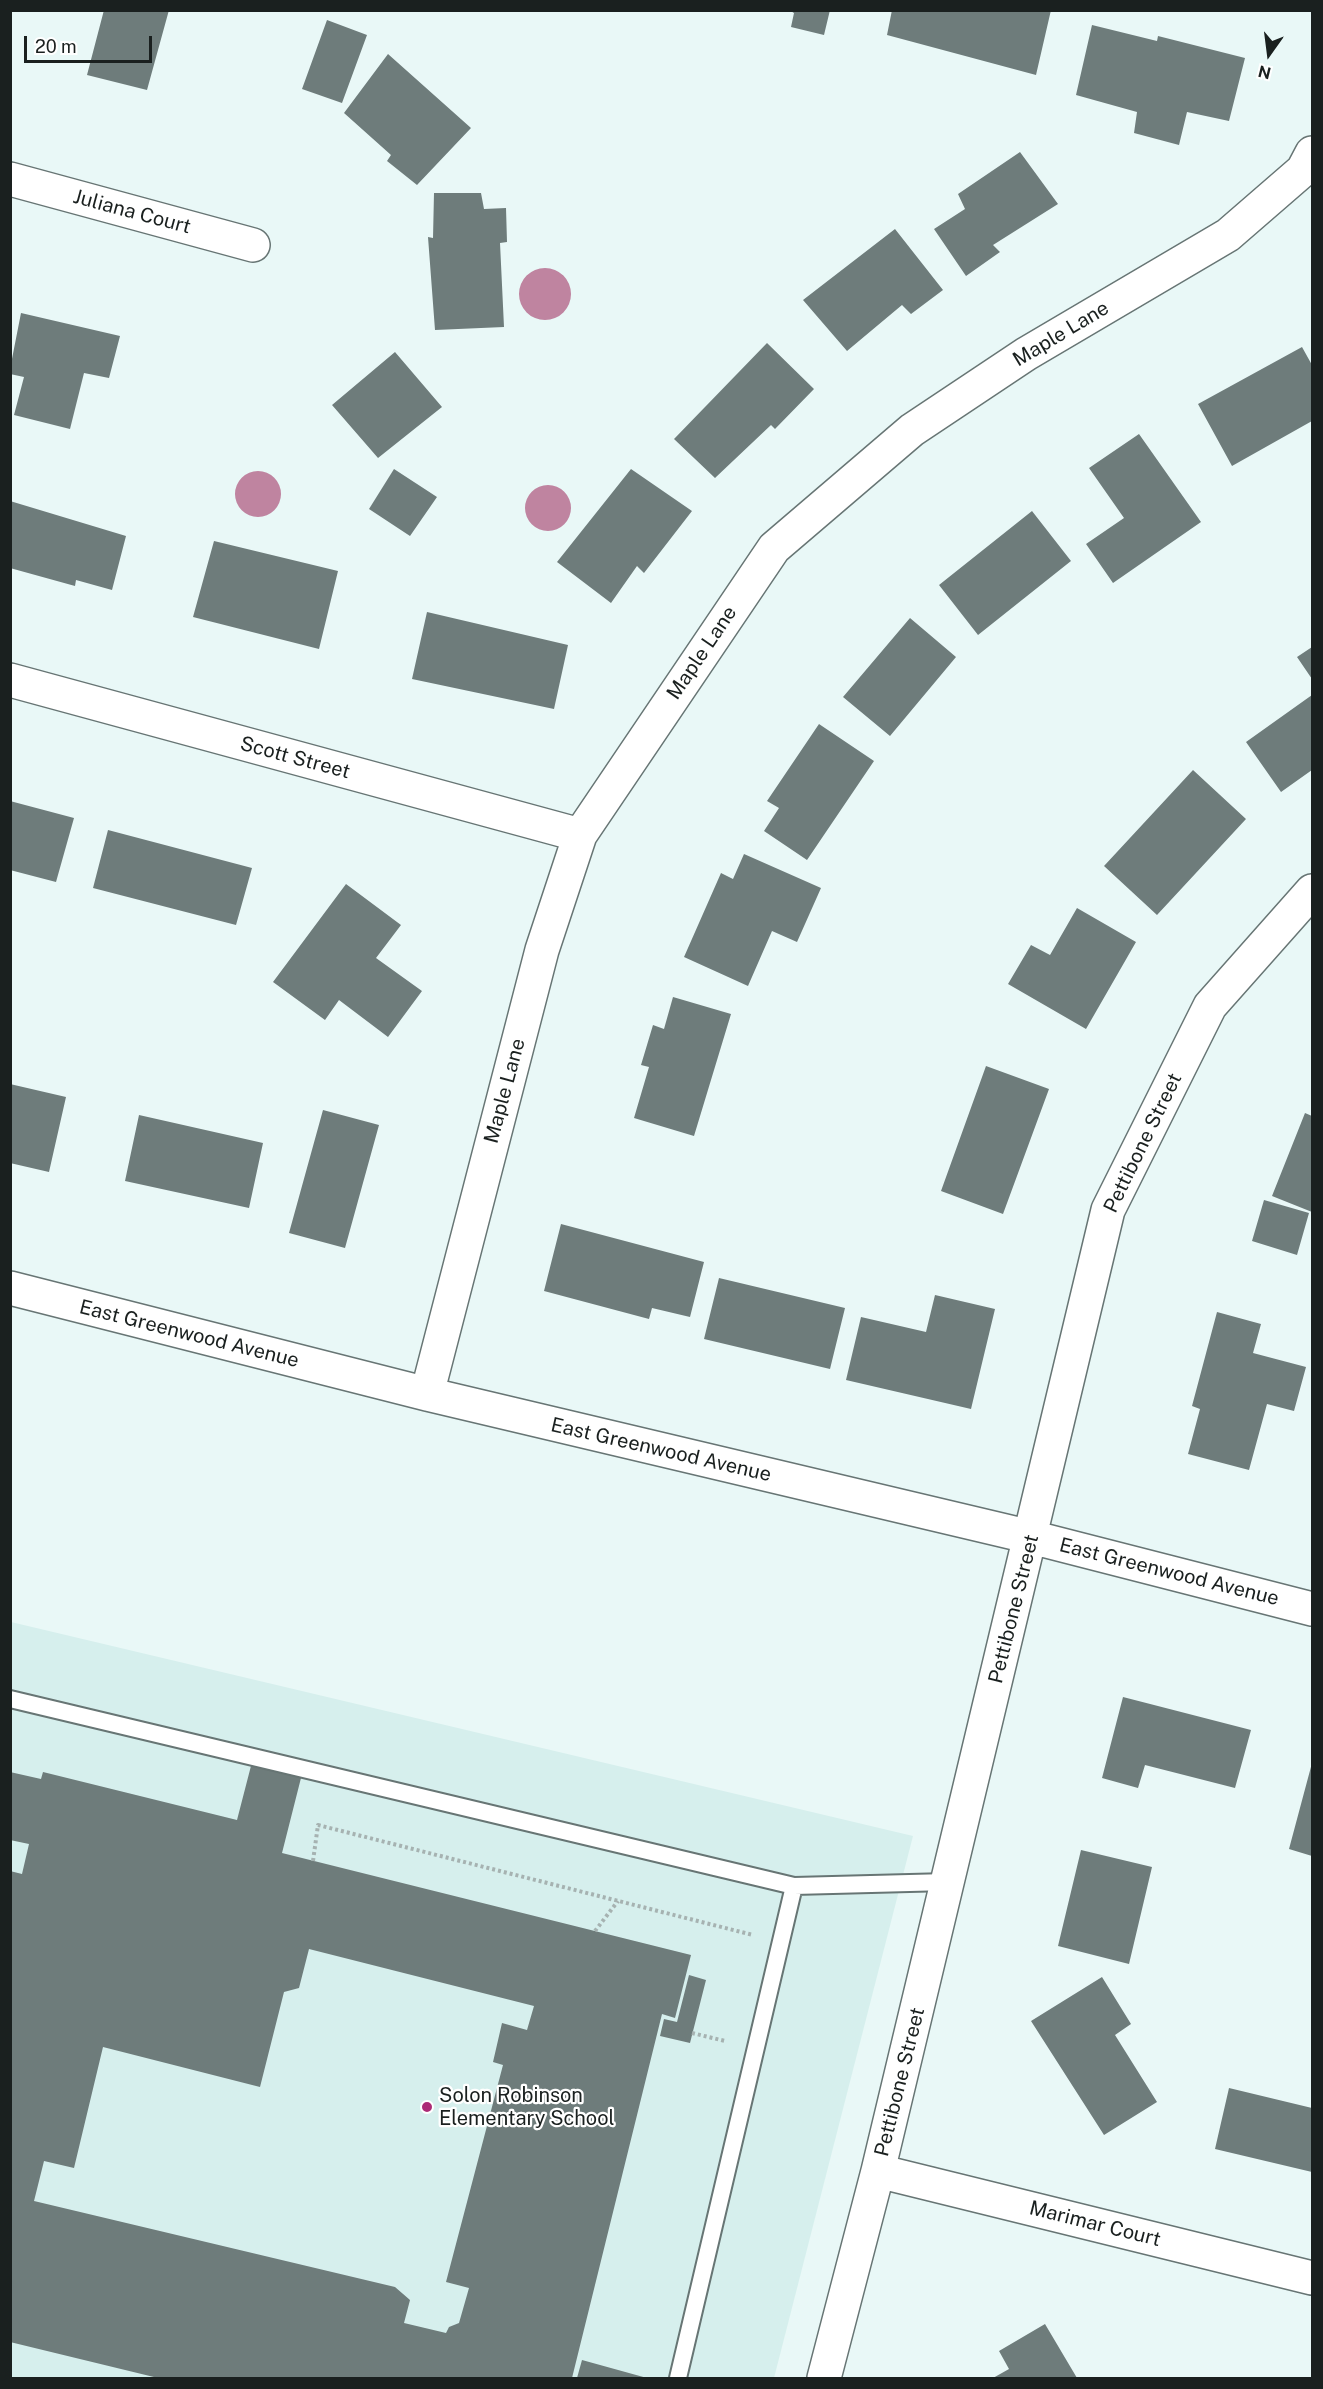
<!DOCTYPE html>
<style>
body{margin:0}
#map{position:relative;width:1323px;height:2389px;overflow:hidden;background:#e9f8f7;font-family:"Public Sans",sans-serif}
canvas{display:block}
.frame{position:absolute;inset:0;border:12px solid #1a201f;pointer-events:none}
.north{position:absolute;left:1239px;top:24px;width:60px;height:60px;-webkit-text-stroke:4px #fff;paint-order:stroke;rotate:194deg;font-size:16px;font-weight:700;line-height:24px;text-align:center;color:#1a201f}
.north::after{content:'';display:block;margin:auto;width:21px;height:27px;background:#1a201f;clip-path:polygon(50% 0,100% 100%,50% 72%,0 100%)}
.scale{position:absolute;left:24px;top:36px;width:128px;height:27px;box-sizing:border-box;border:3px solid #1a201f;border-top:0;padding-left:8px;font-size:18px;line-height:21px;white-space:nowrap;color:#1a201f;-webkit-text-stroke:4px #fff;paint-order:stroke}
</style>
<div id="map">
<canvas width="1323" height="2389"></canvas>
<div class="frame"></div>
<div class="north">N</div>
<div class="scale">20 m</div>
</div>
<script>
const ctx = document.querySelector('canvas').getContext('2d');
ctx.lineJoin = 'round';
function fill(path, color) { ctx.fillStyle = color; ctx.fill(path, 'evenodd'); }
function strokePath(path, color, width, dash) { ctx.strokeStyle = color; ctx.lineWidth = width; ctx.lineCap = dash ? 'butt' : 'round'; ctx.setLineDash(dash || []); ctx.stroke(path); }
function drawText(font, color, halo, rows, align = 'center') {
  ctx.font = font + ' "Public Sans",sans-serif'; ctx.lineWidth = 4.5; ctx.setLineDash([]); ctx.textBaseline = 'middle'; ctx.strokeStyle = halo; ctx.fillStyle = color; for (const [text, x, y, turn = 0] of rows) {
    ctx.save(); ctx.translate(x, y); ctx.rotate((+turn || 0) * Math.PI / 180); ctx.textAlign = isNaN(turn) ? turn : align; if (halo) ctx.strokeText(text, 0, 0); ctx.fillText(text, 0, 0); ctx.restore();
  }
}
const built = new Path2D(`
 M11 1622 913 1836 774 2378H11Z`);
const water = new Path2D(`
 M519 294a26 26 0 1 1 52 0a26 26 0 1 1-52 0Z
 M235 494a23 23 0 1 1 46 0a23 23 0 1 1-46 0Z
 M525 508a23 23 0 1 1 46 0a23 23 0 1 1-46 0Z`);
const building = new Path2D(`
 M104 10H169L147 90 87 75Z
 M830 10 824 35 791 27 794 13 789 10Z
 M892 10H1051L1036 75 887 35Z
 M327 20 367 35 342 103 302 89Z
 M1092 25 1157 41 1158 36 1245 58 1229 121 1187 112 1179 145 1134 133 1137 112 1076 95Z
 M388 54 471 128 417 185 387 161 391 155 344 113Z
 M1020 152 1058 204 993 245 1000 252 966 276 934 229 965 209 958 194Z
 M434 193H481L484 209 506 208 507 242 500 243 504 327 435 330 428 237 433 238Z
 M895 229 943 290 911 314 902 305 847 351 803 300Z
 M21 313 120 336 109 378 84 373 70 429 14 415 24 377 10 374V369Z
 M767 343 814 389 775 429 771 425 715 478 674 439Z
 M1302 347 1312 365V421L1232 466 1198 404Z
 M395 352 442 407 378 458 332 405Z
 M1139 434 1201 522 1113 583 1086 544 1124 518 1089 468Z
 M394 469 437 497 410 536 369 509Z
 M631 469 692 511 644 573 637 566 611 603 557 562Z
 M10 501 126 536 112 590 76 580 75 586 10 568Z
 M1032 511 1071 561 978 635 939 585Z
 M214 541 338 571 319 649 193 617Z
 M427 612 568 645 554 709 412 679Z
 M910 618 956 657 890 736 843 697Z
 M1312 647V679L1297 657Z
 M1312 695V770L1281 792 1246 742Z
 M819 724 874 761 807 860 764 831 779 808 767 801Z
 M1193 770 1246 819 1157 915 1104 866Z
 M10 801 74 818 56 882 10 870Z
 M108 830 252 868 236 925 93 888Z
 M744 854 821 888 797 942 772 931 748 986 684 957 721 873 733 879Z
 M346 884 401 925 376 958 422 991 388 1037 339 1000 325 1020 273 982Z
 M1077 908 1136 942 1086 1029 1008 984 1031 945 1050 955Z
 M673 997 731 1014 694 1136 634 1118 649 1067 641 1065 653 1025 664 1029Z
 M986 1066 1049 1089 1003 1214 941 1191Z
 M10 1084 66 1097 49 1172 10 1163Z
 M323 1110 379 1125 345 1248 289 1233Z
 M1305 1113 1312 1116V1212L1272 1196Z
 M139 1115 263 1143 249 1208 125 1181Z
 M1264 1200 1309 1213 1297 1255 1252 1241Z
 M561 1224 704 1262 690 1317 652 1308 649 1319 544 1291Z
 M719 1278 845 1308 830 1369 704 1339Z
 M935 1295 995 1309 971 1409 846 1380 861 1317 926 1332Z
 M1217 1312 1261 1324 1253 1353 1306 1367 1294 1411 1267 1404 1249 1470 1188 1454 1200 1409 1192 1406Z
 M1123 1697 1251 1730 1235 1788 1145 1765 1138 1788 1102 1778Z
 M252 1762 302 1774 282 1853 691 1955 675 2018 662 2014 572 2378H158L10 2342V1871L22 1874 29 1844 10 1840V1772L41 1779 43 1772 237 1820ZM309 1949 534 2006 527 2030 502 2023 493 2062 503 2065 446 2282 469 2288 459 2323 449 2327 446 2333 404 2323 410 2300 395 2287 34 2201 44 2161 74 2168 103 2047 260 2087 284 1992 299 1988Z
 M1312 1763V1856L1289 1849Z
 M1081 1850 1152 1867 1129 1964 1058 1946Z
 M689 1975 706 1980 690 2043 660 2036 664 2019 677 2022Z
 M1102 1977 1131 2024 1115 2035 1157 2102 1104 2135 1031 2021Z
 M1229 2088 1312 2108V2172L1215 2149Z
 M1045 2324 1077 2378H993L1009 2369 999 2351Z
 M582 2360 647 2378H577Z`);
const path = new Path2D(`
 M313 1861 318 1825 753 1935
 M595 1931 618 1901
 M692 2033 725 2041`);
const lane = new Path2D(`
 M10 1699 794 1886
 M678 2378 794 1886 948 1882`);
const street = new Path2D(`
 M10 179 253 245
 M10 680 580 835
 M10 1288 427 1394 1031 1537 1312 1609
 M427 1394 542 950 580 835 774 548 912 430 1026 354 1228 235 1303 170 1312 153
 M878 2171 1312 2278
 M824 2378 878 2171 1108 1210 1210 1006 1312 891`);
const markers = [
 [427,2107,6,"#ac2a76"]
];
const streetNames = [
 ["Juliana Court",132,212,15],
 ["Maple Lane",1061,334,-31],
 ["Maple Lane",702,653,-56],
 ["Scott Street",295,758,15],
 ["Maple Lane",505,1091,-75],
 ["Pettibone Street",1143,1143,-64],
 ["East Greenwood Avenue",189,1334,14],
 ["East Greenwood Avenue",661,1450,13],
 ["East Greenwood Avenue",1169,1572,14],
 ["Pettibone Street",1014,1609,-76],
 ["Pettibone Street",900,2082,-76],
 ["Marimar Court",1095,2224,14]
];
const poiNames = [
 ["Solon Robinson",439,2096],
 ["Elementary School",439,2119]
];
fill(built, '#d6efed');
fill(water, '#bf84a0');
fill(building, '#6e7c7b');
strokePath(lane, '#677574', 20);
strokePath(street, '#677574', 36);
strokePath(path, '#a6b2b1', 4, [3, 3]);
strokePath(lane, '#fff', 16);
strokePath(street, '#fff', 33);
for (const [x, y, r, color] of markers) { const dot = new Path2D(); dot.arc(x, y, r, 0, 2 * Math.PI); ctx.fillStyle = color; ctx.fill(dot); strokePath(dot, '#fff', 2); }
drawText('20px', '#1a201f', '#fff', streetNames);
drawText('20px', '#1a201f', '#fff', poiNames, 'left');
</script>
